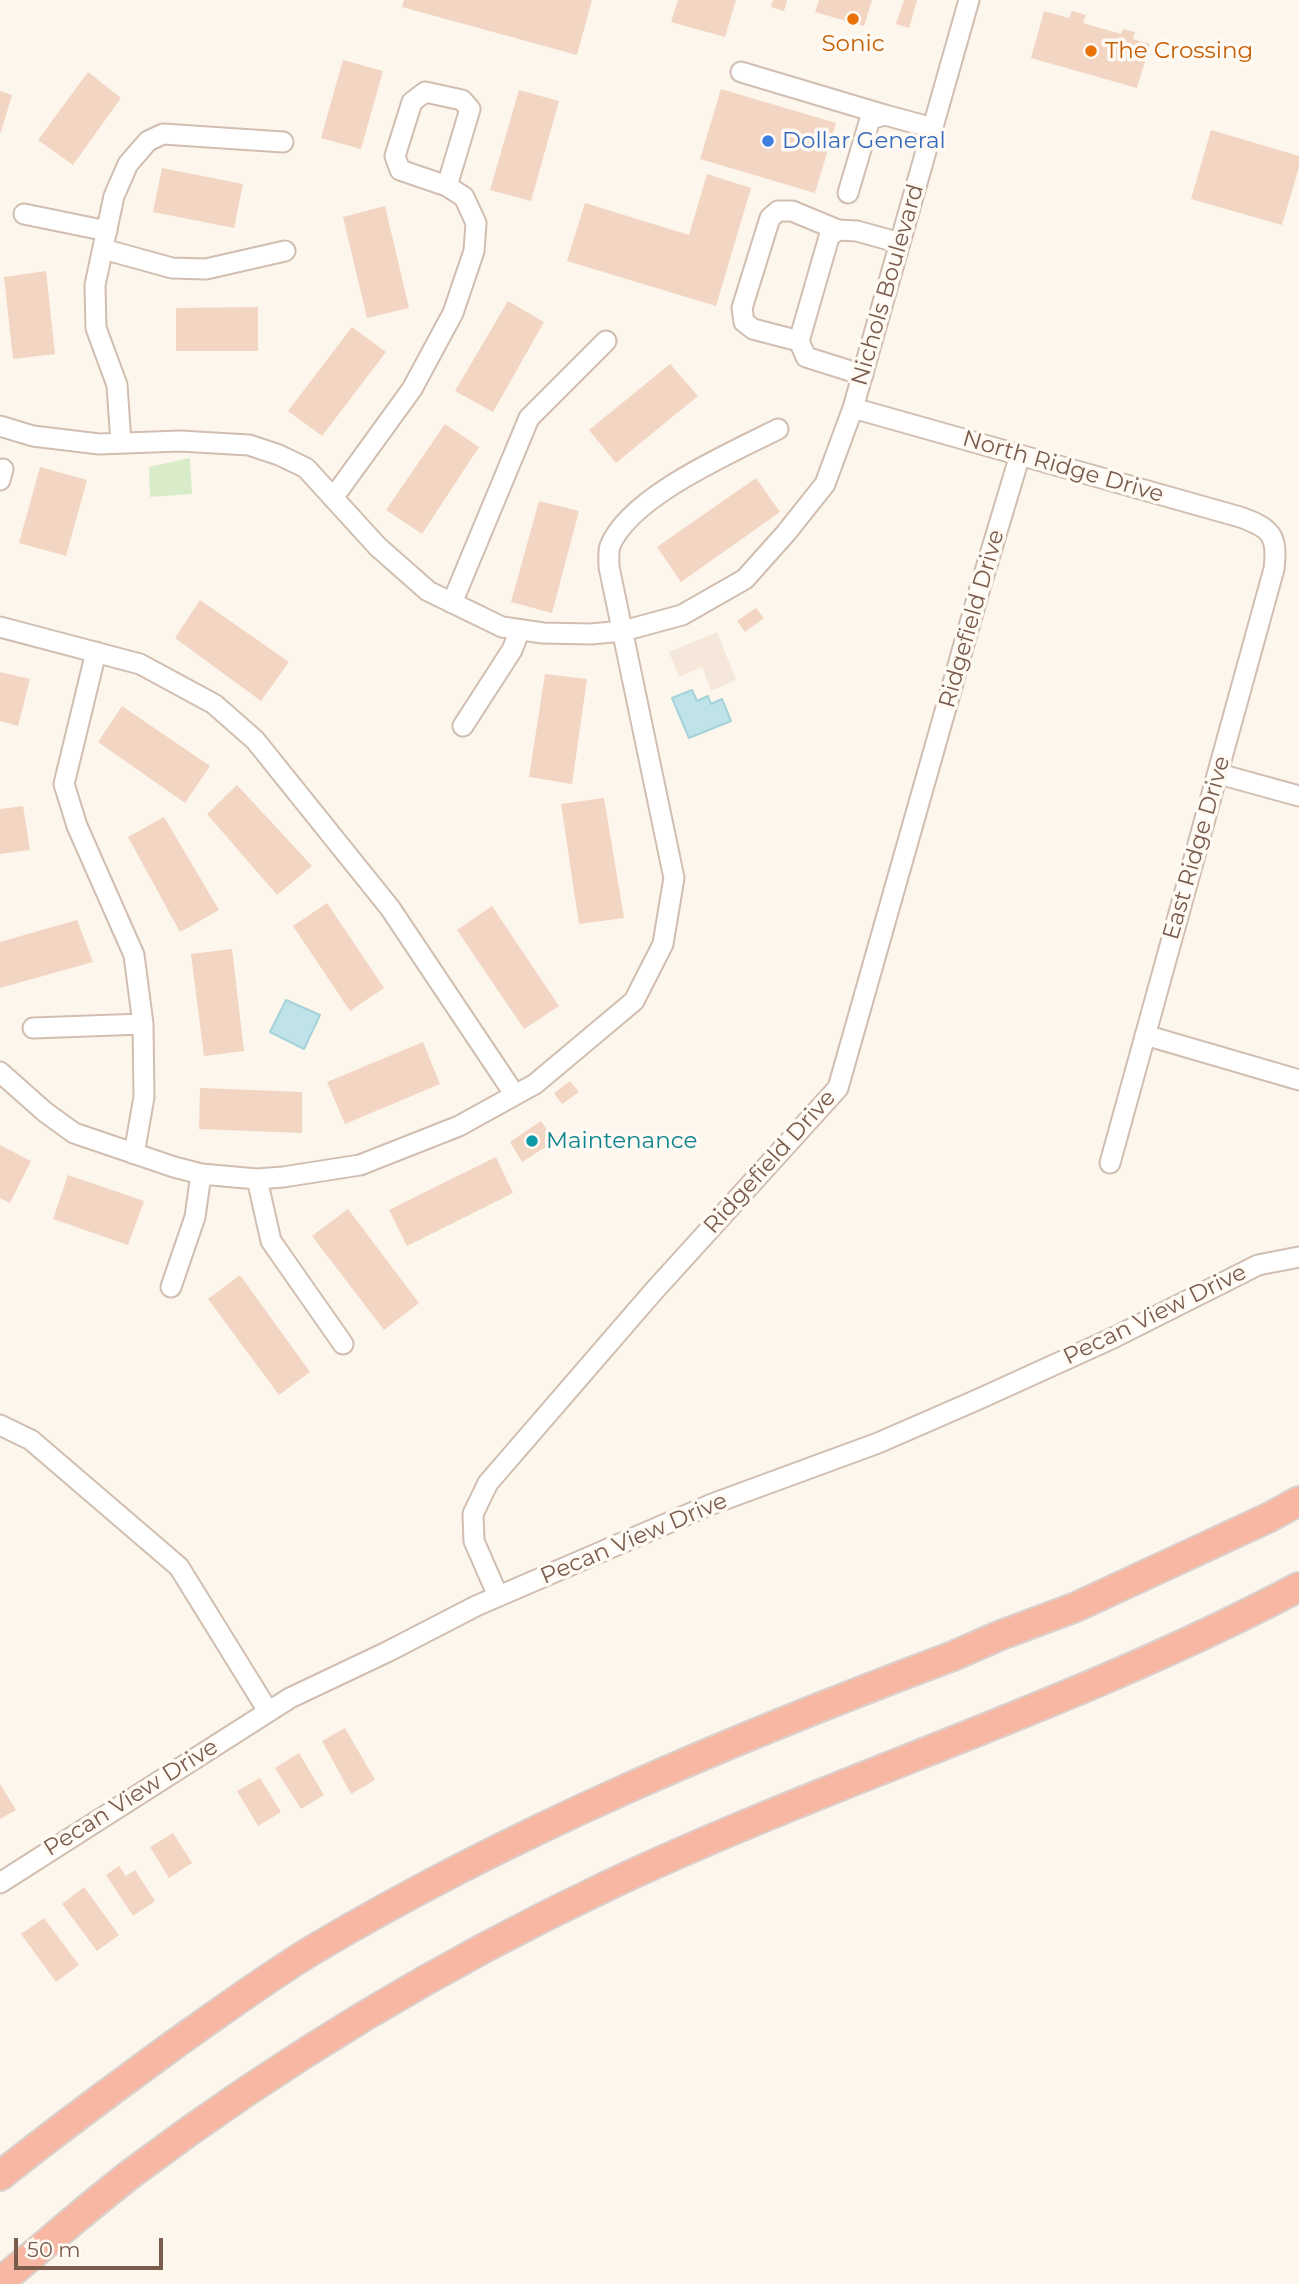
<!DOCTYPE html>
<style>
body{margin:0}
#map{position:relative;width:1299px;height:2284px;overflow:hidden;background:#fdf6ec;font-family:Montserrat,sans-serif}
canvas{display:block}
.scale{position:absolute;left:14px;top:2238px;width:149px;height:32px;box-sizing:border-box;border:4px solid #7a5c4d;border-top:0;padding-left:9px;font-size:21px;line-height:24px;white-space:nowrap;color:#7a5c4d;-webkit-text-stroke:5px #fffaf3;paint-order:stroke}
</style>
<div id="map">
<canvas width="1299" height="2284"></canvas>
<div class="scale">50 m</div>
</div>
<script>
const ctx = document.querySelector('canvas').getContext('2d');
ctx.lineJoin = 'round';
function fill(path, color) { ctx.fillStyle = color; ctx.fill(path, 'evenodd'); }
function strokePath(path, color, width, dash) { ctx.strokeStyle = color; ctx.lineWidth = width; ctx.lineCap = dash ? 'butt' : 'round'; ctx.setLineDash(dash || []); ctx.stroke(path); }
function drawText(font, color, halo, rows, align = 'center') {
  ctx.font = font + ' Montserrat,sans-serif'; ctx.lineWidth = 7; ctx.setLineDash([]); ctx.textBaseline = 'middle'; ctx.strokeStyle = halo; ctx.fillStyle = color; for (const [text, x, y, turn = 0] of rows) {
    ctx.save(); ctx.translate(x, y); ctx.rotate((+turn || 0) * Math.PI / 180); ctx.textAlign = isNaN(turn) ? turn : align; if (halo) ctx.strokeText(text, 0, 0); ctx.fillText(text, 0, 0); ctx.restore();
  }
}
const residential = new Path2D(`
 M717 632 736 680 711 691 702 667 679 677 669 652Z`);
const green = new Path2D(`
 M190 458 192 494 150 497 149 467Z`);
const water = new Path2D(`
 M692 690 697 701 708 696 711 704 722 699 731 721 689 738 672 698Z
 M286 1000 320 1015 304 1049 270 1032Z`);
const building = new Path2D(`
 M404 0H592L577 55 402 7Z
 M678 0H736L725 37 671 22Z
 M773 0H787L784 11 771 7Z
 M819 0H872L864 26 815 12Z
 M904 0H917L909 28 896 24Z
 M1044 11 1069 18 1072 11 1086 15 1083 23 1121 34 1123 29 1135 32 1133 39 1150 44 1137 88 1031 58Z
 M343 60 383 71 361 149 321 138Z
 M88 72 121 98 73 165 38 140Z
 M721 89 836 123 815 193 700 159Z
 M519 90 559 101 531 201 490 190Z
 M0 91 12 95 1 132H0Z
 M1211 130 1299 156V167L1282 225 1191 199Z
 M162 168 243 184 234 228 153 212Z
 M707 174 751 188 716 306 567 261 585 203 689 235Z
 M385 206 409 308 367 318 343 217Z
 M46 271 55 354 13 359 4 277Z
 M508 301 544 322 493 412 455 391Z
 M258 307V351H176V308Z
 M352 327 386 352 322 436 288 411Z
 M670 364 698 396 616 463 589 430Z
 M445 424 479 447 422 534 386 510Z
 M40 467 87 480 66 556 19 543Z
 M756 478 780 512 681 582 657 547Z
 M539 501 579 511 552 613 511 602Z
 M200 600 289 662 261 701 175 638Z
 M756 608 764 618 745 632 737 621Z
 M0 672 30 679 18 726 0 721Z
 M545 674 587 679 572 784 529 777Z
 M122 706 210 766 185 803 98 742Z
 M237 785 312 866 277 895 207 814Z
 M604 798 624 918 579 924 561 804Z
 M23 806 30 850 0 854V809Z
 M164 817 219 910 180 932 128 837Z
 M327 903 384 988 350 1011 293 926Z
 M492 906 559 1006 524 1029 457 930Z
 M77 920 93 962 0 988V942Z
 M232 949 244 1051 204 1056 191 954Z
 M423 1042 440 1084 345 1124 327 1082Z
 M570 1081 579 1092 562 1104 554 1093Z
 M200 1088 302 1092V1133L199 1129Z
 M541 1121 555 1141 522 1162 510 1142Z
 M0 1145 31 1161 10 1203 0 1198Z
 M496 1157 513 1193 407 1246 389 1210Z
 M68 1175 144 1201 128 1245 53 1219Z
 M348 1209 419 1303 384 1330 312 1236Z
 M240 1275 310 1372 279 1395 208 1299Z
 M345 1728 375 1780 351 1794 322 1741Z
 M299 1753 324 1795 301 1809 275 1768Z
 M260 1778 281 1812 258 1826 237 1791Z
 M0 1784 16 1810 0 1819Z
 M173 1833 192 1863 169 1878 150 1847Z
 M119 1866 126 1876 135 1870 155 1901 133 1916 106 1875Z
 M84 1887 119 1935 97 1951 62 1904Z
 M44 1918 79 1965 56 1982 21 1934Z`);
const minor = new Path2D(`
 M741 72 885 115
 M848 193 870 119 885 115 933 128
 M24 214 107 231
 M103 249 172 268 206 269 285 251
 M799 341 753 329 744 322 742 308 770 218 778 211H792L838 230
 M863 375 806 357 799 341 829 237 838 230 857 231 900 243
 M853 408 1240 517C1271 528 1278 535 1274 569L1110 1163
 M0 426 33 436 99 444 180 441 249 445 279 455 306 468 378 547 428 591 502 627 543 633 591 634 623 631 682 615 745 579 786 533 825 484 853 408 969 0
 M121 443 117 385 96 328 95 285 114 196 128 164 148 141 163 134 283 142
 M0 480 3 469
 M333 498 412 389 453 313 474 251 476 223 464 197 447 186 400 170 395 156 412 102 425 92 462 100 470 109 447 186
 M452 603 529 418 606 341
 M0 627 140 664 214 704 255 740 390 908 515 1095
 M96 652 64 784 77 826 134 955 143 1024 144 1097 134 1154
 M463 726 512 650 520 630
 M1219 774 1299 796
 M33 1028 143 1024
 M1145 1035 1299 1080
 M0 1072 45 1112 74 1133 174 1167 201 1174 257 1179 283 1177 360 1165 459 1126 535 1084 634 1001 663 944 674 878 609 567C609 560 608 552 610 546 630 496 731 453 778 429
 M257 1179 271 1241 343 1344
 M171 1287 195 1217 201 1174
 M0 1425 31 1440 179 1567 268 1711
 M498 1596 474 1541 473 1514 488 1483 653 1292 838 1088 980 588 1020 455
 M0 1883 290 1698 389 1651 476 1606 712 1504 878 1443 979 1399 1113 1338 1258 1265 1299 1257`);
const highway = new Path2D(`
 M0 2176C57 2130 116 2087 175 2044 220 2012 264 1980 311 1951 514 1830 732 1739 953 1656L1001 1635 1076 1607 1270 1517 1299 1501
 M0 2282C44 2246 87 2208 132 2173 281 2061 440 1965 609 1885 836 1778 1077 1705 1299 1587`);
const markers = [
 [853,19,7,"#e8710a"],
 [1091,51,7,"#e8710a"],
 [768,141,7,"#3f7fe0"],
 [532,1141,7,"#0f9aa8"]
];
const foodNames = [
 ["Sonic",853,44],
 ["The Crossing",1105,51,"left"]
];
const shopNames = [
 ["Dollar General",782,141]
];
const streetNames = [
 ["Nichols Boulevard",888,285,-74],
 ["North Ridge Drive",1063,467,16],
 ["Ridgefield Drive",972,619,-74],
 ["East Ridge Drive",1197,848,-74],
 ["Ridgefield Drive",770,1162,-48],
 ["Pecan View Drive",1155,1315,-26],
 ["Pecan View Drive",634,1539,-23],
 ["Pecan View Drive",131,1798,-32]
];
const cultureNames = [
 ["Maintenance",546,1141]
];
fill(residential, '#f5e8da');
fill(green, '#d8ecc9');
fill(water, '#bfe3e8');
strokePath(water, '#a5d3da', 2);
fill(building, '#f3d5c3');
strokePath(minor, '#d1beb0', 23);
strokePath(highway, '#dad1cd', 32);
strokePath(minor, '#fff', 19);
strokePath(highway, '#f7b7a3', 28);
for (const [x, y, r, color] of markers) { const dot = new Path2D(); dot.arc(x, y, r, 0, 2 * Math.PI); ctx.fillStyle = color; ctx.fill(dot); strokePath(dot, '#fffaf3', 2.5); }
drawText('23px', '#c56008', '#fffaf3', foodNames);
drawText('23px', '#366cbe', '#fffaf3', shopNames, 'left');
drawText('23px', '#7a5c4d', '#fffaf3', streetNames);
drawText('23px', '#0d838f', '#fffaf3', cultureNames, 'left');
</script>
